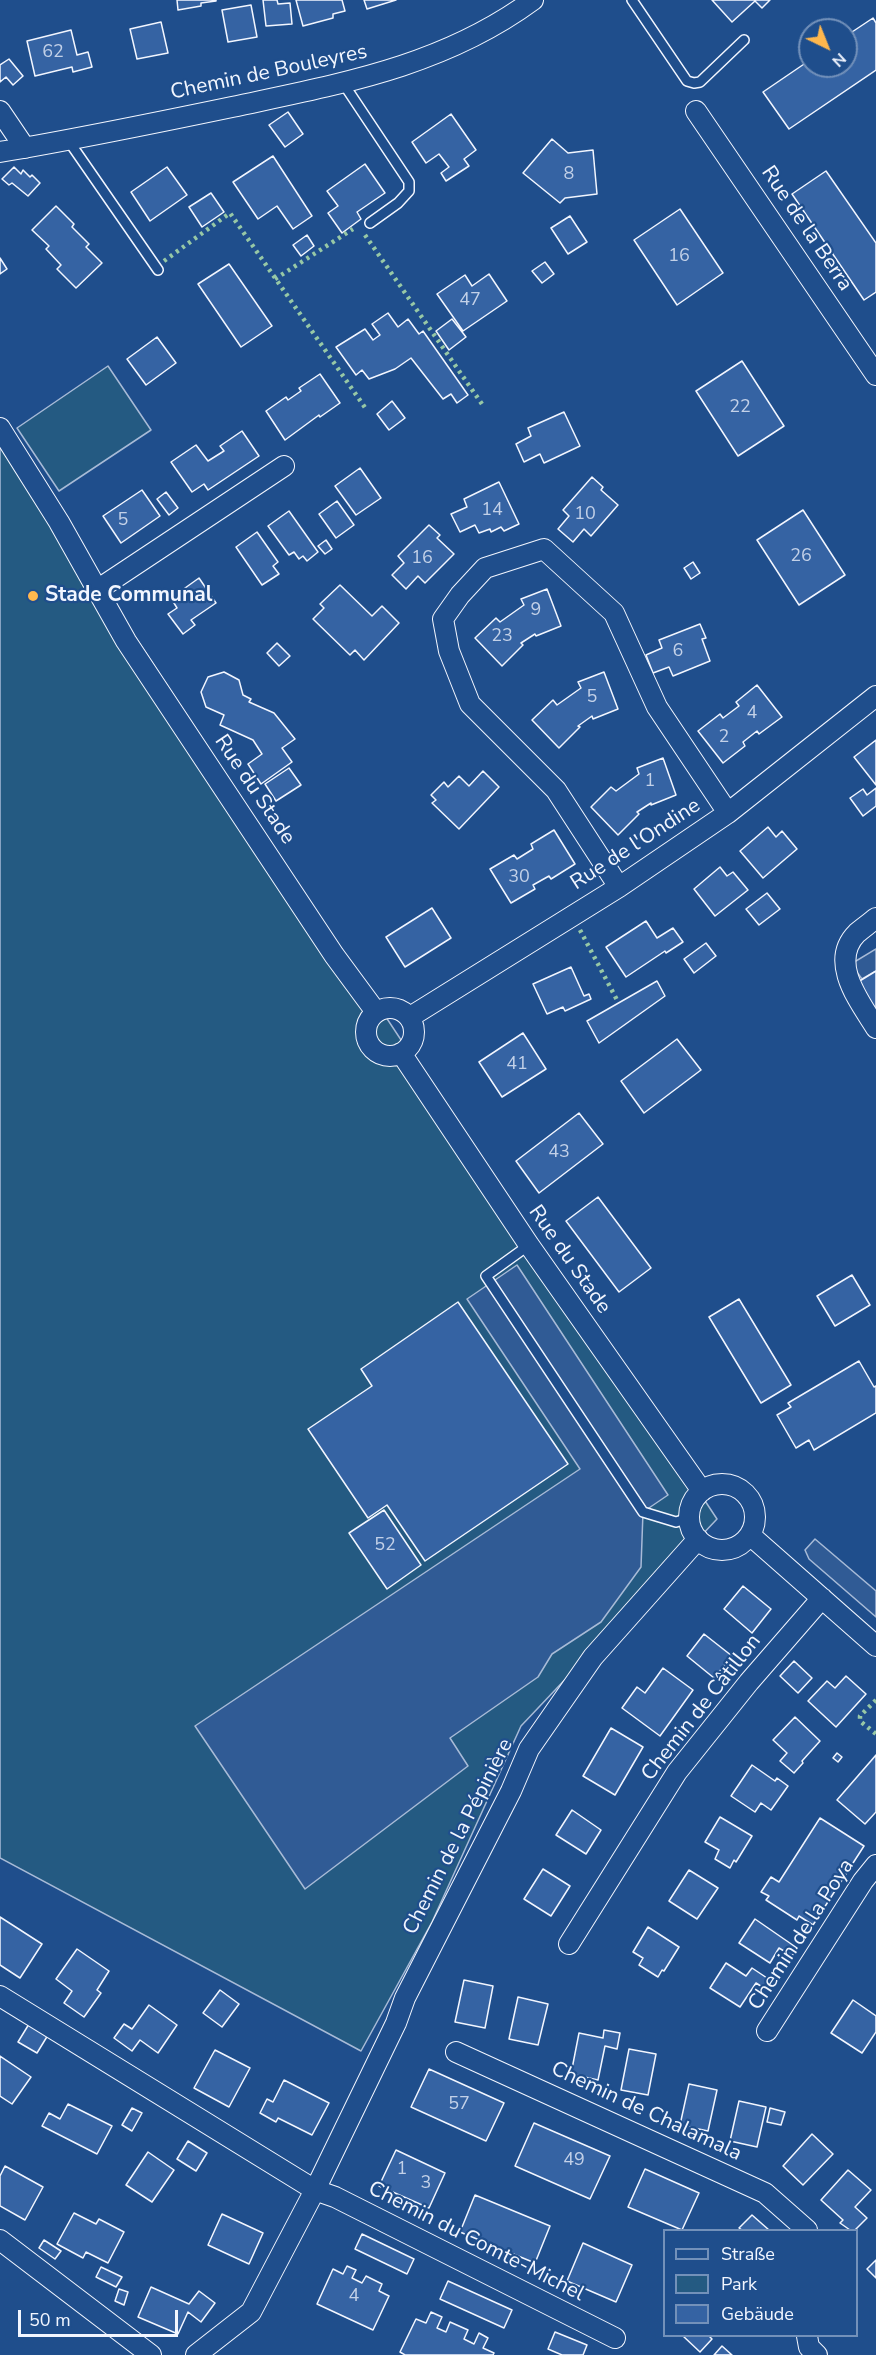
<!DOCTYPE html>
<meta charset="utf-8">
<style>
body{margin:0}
#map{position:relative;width:876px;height:2355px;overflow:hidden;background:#1f4e8c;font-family:"Nunito Sans",sans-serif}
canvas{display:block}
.legend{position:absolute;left:663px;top:2229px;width:195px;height:108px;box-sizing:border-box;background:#1f4e8c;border:2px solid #7391ba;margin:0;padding:8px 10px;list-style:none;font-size:18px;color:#f2f6ff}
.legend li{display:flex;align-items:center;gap:12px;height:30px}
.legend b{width:30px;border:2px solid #7391ba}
.north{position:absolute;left:798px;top:18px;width:60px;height:60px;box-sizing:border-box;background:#1f4e8c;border:2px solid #7391ba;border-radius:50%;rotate:137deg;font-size:16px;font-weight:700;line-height:24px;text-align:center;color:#f2f6ff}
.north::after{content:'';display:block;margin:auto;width:21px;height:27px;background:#ffb74d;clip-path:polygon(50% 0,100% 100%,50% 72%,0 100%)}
.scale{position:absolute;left:18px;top:2310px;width:160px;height:27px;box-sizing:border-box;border:3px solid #f2f6ff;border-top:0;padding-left:8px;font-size:18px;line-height:21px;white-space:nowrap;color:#f2f6ff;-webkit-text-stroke:4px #1f4e8c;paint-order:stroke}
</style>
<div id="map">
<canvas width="876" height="2355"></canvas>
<ul class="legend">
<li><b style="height:8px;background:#1f4e8c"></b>Straße</li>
<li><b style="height:16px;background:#245a82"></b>Park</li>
<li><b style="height:16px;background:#3563a3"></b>Gebäude</li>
</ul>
<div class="north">N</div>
<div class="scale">50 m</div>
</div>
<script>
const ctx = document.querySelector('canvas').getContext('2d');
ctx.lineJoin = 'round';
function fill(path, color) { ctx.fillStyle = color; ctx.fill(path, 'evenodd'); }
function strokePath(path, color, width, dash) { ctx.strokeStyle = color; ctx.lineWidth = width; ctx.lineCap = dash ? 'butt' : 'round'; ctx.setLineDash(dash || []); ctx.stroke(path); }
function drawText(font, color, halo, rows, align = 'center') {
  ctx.font = font + ' "Nunito Sans",sans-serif'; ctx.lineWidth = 4.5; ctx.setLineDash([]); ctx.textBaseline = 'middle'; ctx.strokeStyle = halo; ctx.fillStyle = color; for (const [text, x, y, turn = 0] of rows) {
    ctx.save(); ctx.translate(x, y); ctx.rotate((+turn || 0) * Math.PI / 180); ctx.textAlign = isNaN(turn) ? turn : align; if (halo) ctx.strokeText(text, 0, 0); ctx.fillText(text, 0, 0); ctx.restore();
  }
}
const green = new Path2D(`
 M108 366 151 430 59 491 17 428Z
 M0 432 717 1519 521 1726 432 1922 361 2051 0 1858Z`);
const parking = new Path2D(`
 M876 949V971L862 979 851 964Z
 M517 1265 668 1495 643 1512 641 1567 601 1622 552 1654 538 1677 450 1738 468 1766 305 1889 195 1726 580 1469 467 1299Z
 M815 1539 876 1591V1617L809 1559 805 1550Z`);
const building = new Path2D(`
 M177 0H216V1L201 3V6L178 10Z
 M263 0H277L278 4 290 3 292 24 266 26Z
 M296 0H342L345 11 333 14V18L303 26Z
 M364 0H396L367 9Z
 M712 0H770L762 8 755 1 732 22Z
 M251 5 257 37 228 42 222 10Z
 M873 18 876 23V70L789 129 763 92 810 60V66H846V36Z
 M161 22 168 53 137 59 130 29Z
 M71 30 77 55 88 52 92 67 73 72 72 67 35 76 27 41Z
 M9 59 23 76 13 85 6 77 0 82V65Z
 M288 112 303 134 285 147 269 125Z
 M451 114 476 150 464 159 469 166 446 181 441 173 449 167 439 154 426 163 412 142Z
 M552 139 568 153 593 150 597 194 565 198 560 203 523 173Z
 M273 156 312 216 293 229 277 206 258 219 233 182Z
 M365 164 385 193 357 212 361 219 342 233 328 213 338 206 327 191Z
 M14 167 21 174 23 170 30 177 32 175 40 183 28 196 12 183 9 185 2 179Z
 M167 167 187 195 150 221 131 192Z
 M826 171 876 243V292L864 300 792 194Z
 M211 193 224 212 202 227 189 207Z
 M56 206 74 224 72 227 89 244 86 247 102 263 76 288 57 269 61 265 46 249 49 246 32 230Z
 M680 209 723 273 677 305 634 240Z
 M570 216 587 242 568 254 551 228Z
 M307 235 314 246 301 256 293 245Z
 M0 258 7 269 0 274Z
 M545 262 554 274 542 283 532 271Z
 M229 264 272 326 241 347 198 284Z
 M489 274 507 301 463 331 437 294 465 275 472 286Z
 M388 313 398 327 408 319 419 334 423 331 468 395 457 403 451 394 443 399 411 358 395 369 369 379 362 370 356 375 336 347 365 329 373 340 380 335 372 324Z
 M452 319 466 337 449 350 436 331Z
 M157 337 176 363 146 385 127 359Z
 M742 361 784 426 738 456 696 391Z
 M320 374 340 403 320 417 319 415 285 440 266 411 286 397 288 400 301 391 299 388Z
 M392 401 405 418 389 430 377 414Z
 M564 412 580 446 544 463 540 454 524 462 516 444 531 436 528 428Z
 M242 431 259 456 208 490 204 484 192 492 171 462 196 445 208 461 224 451 220 446Z
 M360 468 381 498 356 515 335 486Z
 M592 477 603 487 601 490 618 505 591 536 584 529 573 542 558 529 569 516 563 510Z
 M499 482 519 524 504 531 501 527 491 532 490 529 479 533 475 525 460 532 451 514 467 507 464 499Z
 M142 490 160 516 121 543 103 516Z
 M166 492 178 508 169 515 157 499Z
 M337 501 354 525 336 538 319 514Z
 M803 510 845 575 799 605 757 540Z
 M289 511 318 552 307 561 303 556 299 559 294 552 289 555 268 526Z
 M429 525 440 535 437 538 454 554 425 583 418 576 406 589 392 575 404 563 398 556Z
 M257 532 278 562 273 566 279 574 262 585 236 547Z
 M326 540 332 549 325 554 318 546Z
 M693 562 700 573 691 579 684 568Z
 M199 578 216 603 191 620 195 625 183 634 168 614 177 608 171 598Z
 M340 585 372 616 382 606 399 623 364 660 355 650 350 655 313 619 324 608 320 604Z
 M547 589 561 626 536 636 535 634 521 643 523 645 502 666 475 638 496 618 500 622 524 605 521 599Z
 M700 624 706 638 702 639 710 661 673 676 669 667 653 673 646 655 662 648 659 640Z
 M277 643 290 656 279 666 267 653Z
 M224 672 239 680 243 695 251 699 249 702 274 713 295 739 282 748 292 762 261 784 248 764 262 754 253 740 220 725 224 715 206 707 201 692 208 677Z
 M604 672 618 709 593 719 592 716 578 726 580 727 559 748 532 720 553 700 557 705 581 688 578 682Z
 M757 685 782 717 759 734 757 731 743 742 745 746 723 763 698 731 720 714 723 718 739 706 736 702Z
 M876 740V785L854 757Z
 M663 758 676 795 651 805V803L637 812 639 814 618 835 591 807 611 787 616 791 639 774 637 768Z
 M289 768 301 785 276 801 265 784Z
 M483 771 499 787 459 829 432 803 436 800 431 795 444 782 448 787 459 776 469 786Z
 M876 788V806L863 816 850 798 863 789 867 795Z
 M768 827 776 837 782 831 797 849 763 878 740 851Z
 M554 830 575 864 551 879 549 876 533 885 535 889 511 903 490 869 514 855 517 859 533 849 531 844Z
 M720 867 727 876 733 872 748 890 715 916 694 889Z
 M767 893 780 909 759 925 746 909Z
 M432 908 451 938 405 967 386 937Z
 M646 921 657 938 673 928 683 942 666 953 665 951 626 977 606 947Z
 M706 943 716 956 694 973 684 959Z
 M571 967 584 996 589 994 591 999 565 1011 563 1007 547 1014 533 984Z
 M876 971V1012L858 982Z
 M657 981 665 996 599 1043 587 1021Z
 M523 1033 546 1069 502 1097 479 1062Z
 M677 1039 701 1070 644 1113 621 1081Z
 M579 1113 603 1144 539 1193 516 1161Z
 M598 1197 651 1268 619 1292 566 1221Z
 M852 1275 870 1305 835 1326 817 1296Z
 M739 1299 791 1385 761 1403 709 1317Z
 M458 1302 568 1464 425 1561 387 1505 368 1518 308 1429 372 1386 361 1369Z
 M859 1361 874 1387 876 1386V1413L814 1450 809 1440 796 1448 777 1415 791 1407 788 1403Z
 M384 1510 421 1565 387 1589 349 1533Z
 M743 1586 771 1609 752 1633 724 1609Z
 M704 1634 732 1656 714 1678 687 1656Z
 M794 1661 812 1678 798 1693 780 1676Z
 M663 1668 693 1690 660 1736 622 1708 637 1687 645 1693Z
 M846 1676 866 1694 836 1727 808 1701 827 1681 835 1688Z
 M795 1717 820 1741 802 1761 803 1763 794 1773 780 1761 787 1753 773 1740Z
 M611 1728 643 1747 615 1795 583 1776Z
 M837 1753 842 1757 838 1762 833 1758Z
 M876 1755V1812L865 1824 837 1800Z
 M752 1765 775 1781 777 1778 788 1786 771 1810 761 1803 755 1812 731 1796Z
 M572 1810 601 1830 586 1854 556 1835Z
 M720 1817 752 1836 736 1862 734 1860 730 1868 715 1859 719 1850 705 1842Z
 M820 1818 864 1846 813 1925 799 1916 797 1920 766 1900 769 1896 761 1892 771 1877 779 1882Z
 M543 1869 570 1886 551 1916 524 1899Z
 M689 1870 718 1888 697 1919 669 1901Z
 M0 1917 42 1944 20 1978 0 1965Z
 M755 1919 797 1948 792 1956 779 1948 770 1963 739 1943Z
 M648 1927 679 1947 664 1971 662 1970 658 1977 639 1965 643 1958 633 1952Z
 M77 1949 109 1971 97 1990 101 1993 84 2017 64 2003 72 1991 56 1979Z
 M726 1963 746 1976 752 1968 773 1982 767 1990 756 1983 740 2007 710 1988Z
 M464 1980 493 1986 485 2028 455 2022Z
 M220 1990 239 2004 222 2027 203 2013Z
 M518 1997 548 2004 538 2045 509 2039Z
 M853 2000 876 2016V2032L862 2053 831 2033Z
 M149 2005 177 2025 158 2053 140 2040 132 2051 114 2038 124 2024 132 2029Z
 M29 2024 48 2035 37 2053 18 2042Z
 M604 2030 620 2033 617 2049 605 2046 598 2080 571 2074 579 2033 603 2038Z
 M629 2049 656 2054 648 2095 621 2090Z
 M215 2050 250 2068 229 2107 194 2088Z
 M0 2056 31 2077 12 2104 0 2096Z
 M429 2069 504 2103 486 2141 411 2107Z
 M284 2080 329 2103 312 2135 278 2118 276 2122 260 2113 267 2099 273 2102Z
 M689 2084 717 2090 708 2131 680 2125Z
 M739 2101 766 2107 757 2147 730 2141Z
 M68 2104 112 2126 97 2154 42 2126 49 2113 60 2119Z
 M132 2108 142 2113 132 2131 122 2125Z
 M770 2108 785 2112 781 2125 767 2122Z
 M534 2123 610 2156 590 2199 515 2166Z
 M812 2134 833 2154 803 2185 783 2166Z
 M188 2141 207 2153 196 2171 177 2159Z
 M396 2150 445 2173 429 2208 379 2186Z
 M148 2152 174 2170 152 2202 126 2185Z
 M5 2166 43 2187 25 2220 0 2206V2176Z
 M645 2169 699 2193 682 2230 628 2207Z
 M848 2170 871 2190 855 2207 867 2218 855 2230H850L840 2223 843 2220 821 2200Z
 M475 2195 550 2226 535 2263 460 2232Z
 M74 2213 96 2224 99 2219 124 2232 108 2263 86 2252 83 2258 57 2244Z
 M222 2214 263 2233 249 2264 208 2245Z
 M752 2215 769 2230H742L739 2228Z
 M362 2234 414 2259 407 2274 355 2249Z
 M44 2240 61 2251 55 2259 39 2248Z
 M583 2243 632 2265 616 2302 567 2281Z
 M876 2260V2278L867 2269Z
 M347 2266 356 2270 352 2278 362 2283 366 2276 382 2284 379 2291 389 2296 373 2330 317 2304 333 2269 343 2274Z
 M101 2267 122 2277 116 2287 96 2277Z
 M448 2281 512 2310 504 2328 440 2299Z
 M151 2287 189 2304 199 2291 215 2303 201 2322 188 2312 178 2334 138 2317Z
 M119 2289 128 2292 124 2305 115 2301Z
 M431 2312 442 2317 437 2328 446 2332 450 2322 468 2330 464 2339 474 2344 479 2333 488 2338 483 2348 494 2353 493 2355H405L400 2352 416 2319 426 2323Z
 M555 2332 587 2345 583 2355H562L548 2349Z
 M683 2336H709L712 2339 700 2352Z
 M722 2346 732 2355H714Z`);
const service = new Path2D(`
 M632 0 687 81 694 83 700 82 744 40
 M343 83 409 182V191L398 203 370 223
 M68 140 158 270
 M529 1245 486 1276 643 1512 676 1522 689 1518`);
const minor = new Path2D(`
 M0 111 25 148
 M696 111 876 375
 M0 152C78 139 155 123 232 107 339 84 442 67 533 0
 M0 428 59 522 126 641 334 955 376 1012
 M97 590 284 466
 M619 887 556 790 470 704 449 651 443 619 460 595 485 568 544 549 614 613 657 707 728 813
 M876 918C870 923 863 928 857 933 828 962 860 1002 876 1028
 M366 1032a24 24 0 1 1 48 0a24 24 0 1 1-48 0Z
 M410 1017 619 887 728 813 876 696
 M401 1053 529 1245 702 1491
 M689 1517a33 33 0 1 1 66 0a33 33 0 1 1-66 0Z
 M750 1535 876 1646
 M569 1944 677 1772 749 1682 822 1598
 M0 1996 315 2190 335 2197 615 2338
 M767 2031 863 1881 876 1865
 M456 2052 765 2193 807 2230
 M0 2240 151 2355
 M807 2336 809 2347 817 2355
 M196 2355 251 2312 315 2190 396 2023 405 1998 511 1791 529 1749 593 1657 698 1539`);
const hedge = new Path2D(`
 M365 235 484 407
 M164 261 230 213 366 409
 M275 279 353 229
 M580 930 617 1000
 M876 1700 860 1716V1721L876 1734`);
const markers = [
 [33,596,6,"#ffb74d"]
];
const numberNames = [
 ["62",53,53],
 ["8",569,175],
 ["16",679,257],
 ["47",470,301],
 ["22",740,408],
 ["14",492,511],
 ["10",585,515],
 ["5",123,521],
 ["26",801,557],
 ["16",422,559],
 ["9",536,611],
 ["23",502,637],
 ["6",678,652],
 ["5",592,698],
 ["4",752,714],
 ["2",724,738],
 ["1",650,782],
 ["30",519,878],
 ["41",517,1065],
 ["43",559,1153],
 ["52",385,1546],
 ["57",459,2105],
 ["49",574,2161],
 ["1",402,2170],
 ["3",426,2184],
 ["4",354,2297]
];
const streetNames = [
 ["Chemin de Bouleyres",269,73,-12],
 ["Rue de la Berra",806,229,56],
 ["Rue du Stade",254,790,56],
 ["Rue de l'Ondine",636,845,-33],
 ["Rue du Stade",569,1260,55],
 ["Chemin de Câtillon",702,1708,-52],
 ["Chemin de la Pépinière",459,1837,-63],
 ["Chemin de la Poya",802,1935,-57],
 ["Chemin de Chalamala",646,2112,25],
 ["Chemin du Comte-Michel",476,2242,27]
];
const poiNames = [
 ["Stade Communal",45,596]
];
fill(green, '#245a82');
strokePath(green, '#a8bbd7', 1.5);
fill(parking, '#305b95');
strokePath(parking, '#a8bbd7', 1.5);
fill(building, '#3563a3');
strokePath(building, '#f2f6ff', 1.5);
strokePath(service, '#f2f6ff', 12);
strokePath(minor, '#f2f6ff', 22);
strokePath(service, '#1f4e8c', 9);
strokePath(minor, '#1f4e8c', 20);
strokePath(hedge, '#97c8a6', 4.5, [3, 4.5]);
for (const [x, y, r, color] of markers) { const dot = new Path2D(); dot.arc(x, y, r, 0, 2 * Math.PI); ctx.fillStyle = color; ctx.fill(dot); strokePath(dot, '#1f4e8c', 2); }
drawText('18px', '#c3d1e8', null, numberNames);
drawText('21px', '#f2f6ff', '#1f4e8c', streetNames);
drawText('bold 21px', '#f2f6ff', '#1f4e8c', poiNames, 'left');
</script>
